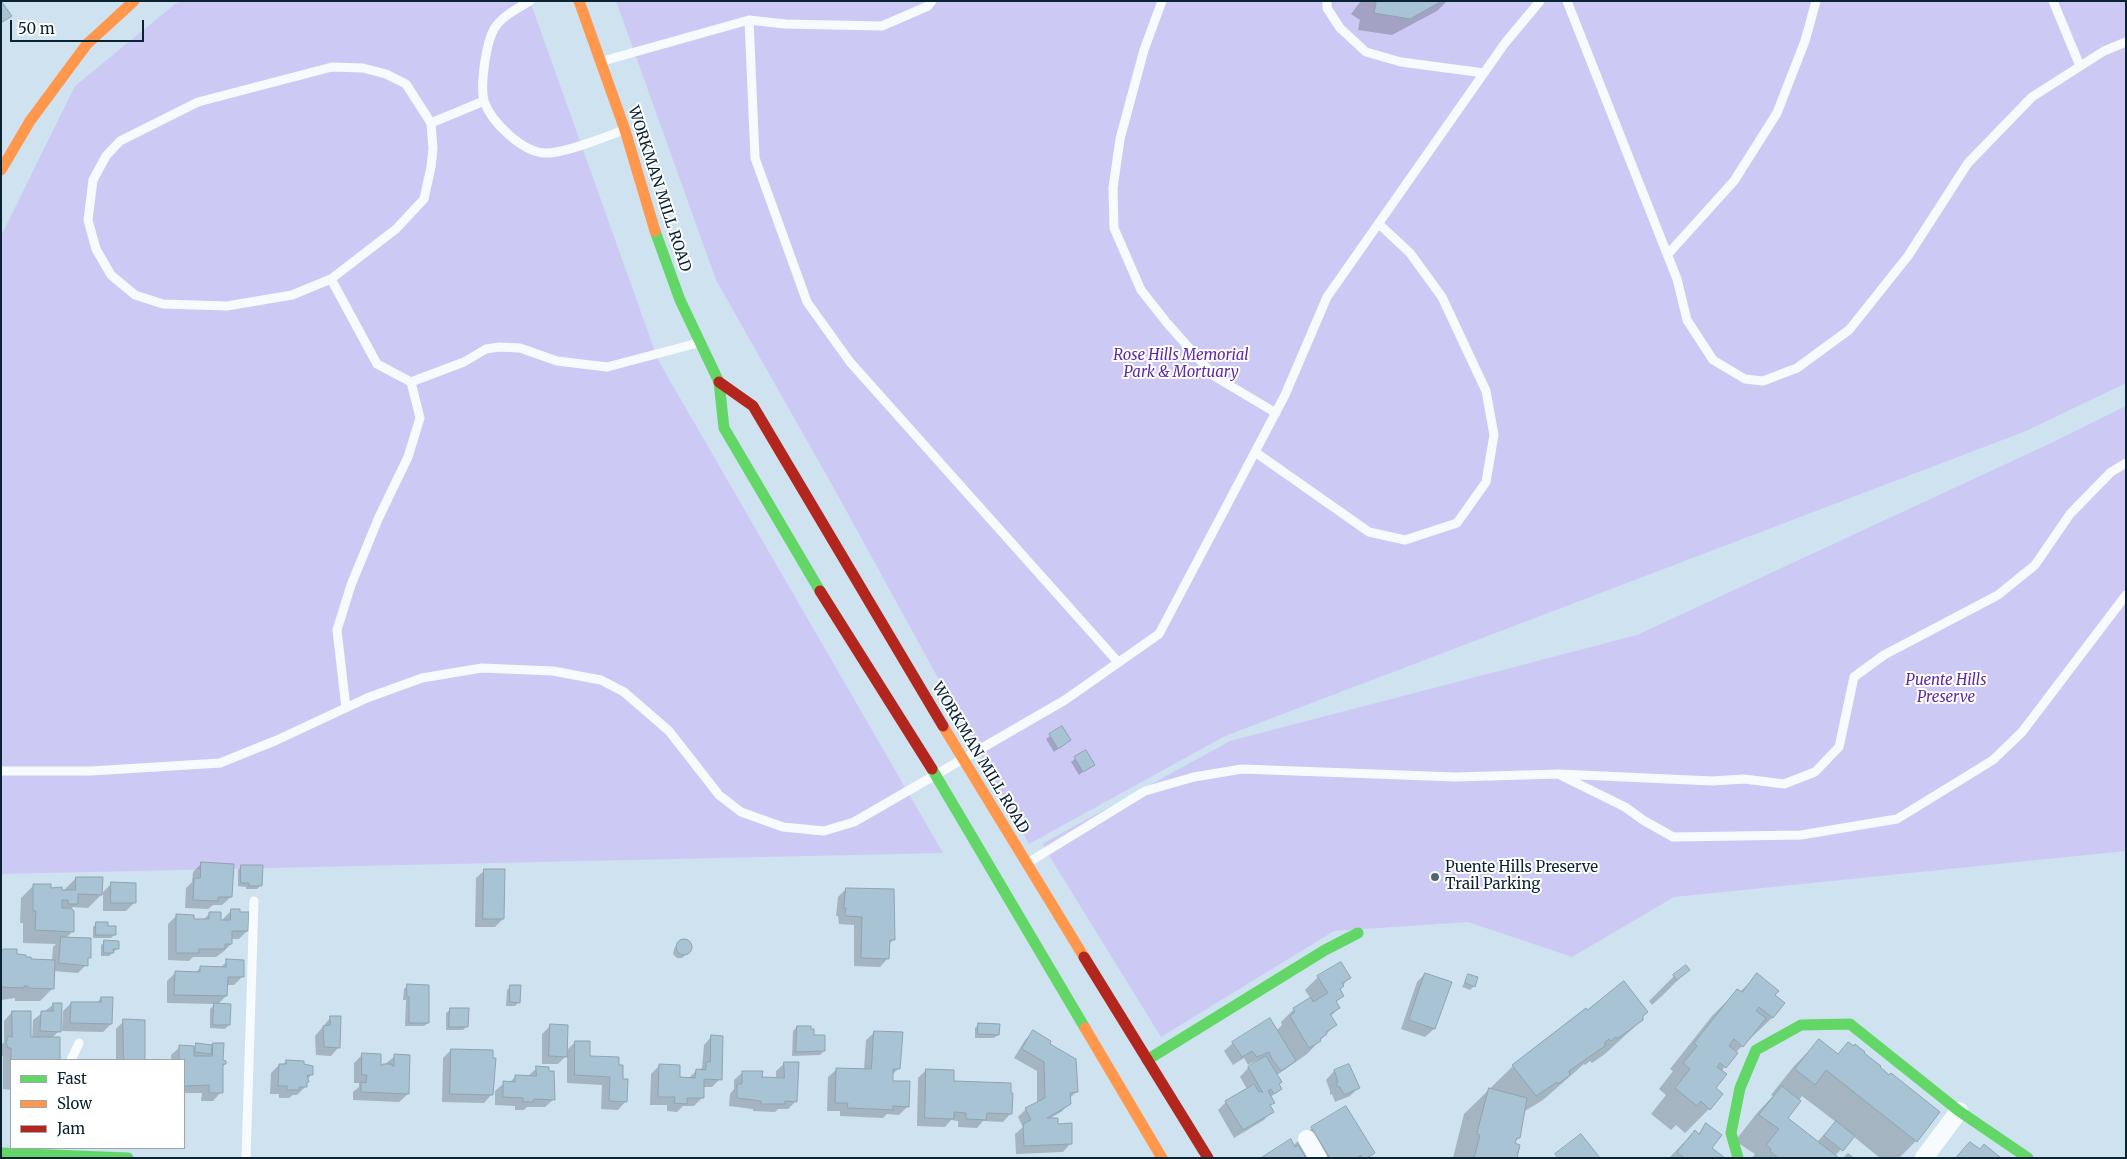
<!DOCTYPE html>
<style>
body{margin:0}
#map{position:relative;width:2127px;height:1159px;overflow:hidden;background:#cee2f0;font-family:Merriweather,serif}
canvas{display:block}
.frame{position:absolute;inset:0;border:2px solid #092332;pointer-events:none}
.legend{position:absolute;left:10px;top:1059px;width:175px;height:90px;box-sizing:border-box;background:#fff;border:1px solid #9da7ad;margin:0;padding:6px 9px;list-style:none;font-size:15px;color:#092332}
.legend li{display:flex;align-items:center;gap:10px;height:25px}
.legend b{width:25px;border:1px solid #9da7ad}
.scale{position:absolute;left:10px;top:20px;width:134px;height:22px;box-sizing:border-box;border:2px solid #092332;border-top:0;padding-left:6px;font-size:15px;line-height:18px;white-space:nowrap;color:#092332;-webkit-text-stroke:4px #fff;paint-order:stroke}
</style>
<div id="map">
<canvas width="2127" height="1159"></canvas>
<div class="frame"></div>
<ul class="legend">
<li><b style="height:6px;background:#63d668"></b>Fast</li>
<li><b style="height:6px;background:#ff974d"></b>Slow</li>
<li><b style="height:6px;background:#b3261e"></b>Jam</li>
</ul>
<div class="scale">50 m</div>
</div>
<script>
const ctx = document.querySelector('canvas').getContext('2d');
ctx.lineJoin = 'round';
function fill(path, color) { ctx.fillStyle = color; ctx.fill(path, 'evenodd'); }
function strokePath(path, color, width, dash) { ctx.strokeStyle = color; ctx.lineWidth = width; ctx.lineCap = dash ? 'butt' : 'round'; ctx.setLineDash(dash || []); ctx.stroke(path); }
function drawText(font, color, halo, rows, align = 'center') {
  ctx.font = font + ' Merriweather,serif'; ctx.lineWidth = 4; ctx.setLineDash([]); ctx.textBaseline = 'middle'; ctx.strokeStyle = halo; ctx.fillStyle = color; for (const [text, x, y, turn = 0] of rows) {
    ctx.save(); ctx.translate(x, y); ctx.rotate((+turn || 0) * Math.PI / 180); ctx.textAlign = isNaN(turn) ? turn : align; if (halo) ctx.strokeText(text, 0, 0); ctx.fillText(text, 0, 0); ctx.restore();
  }
}
const green = new Path2D(`
 M182 1H530L658 360 943 853 1 874V236L75 86 175 4Z
 M616 1H2126V383L2026 431 1225 736 1029 844 836 492 716 280Z
 M2126 406V851L1674 897 1572 957 1468 922 1334 931 1161 1037 1042 844 1230 741 1637 635 2049 444Z`);
const shadow = new Path2D(`
 M1361 1H1447L1437 11 1392 35 1358 30 1360 20 1351 14Z
 M1062 727 1070 740 1054 752 1046 739Z
 M1085 751 1093 764 1079 775 1071 762Z
 M201 864 231 897 222 905H213L208 909 185 908 186 888 192 882 193 872Z
 M242 866 262 884 257 889H246V887L238 886V870Z
 M485 870 503 919 495 927H475L476 878Z
 M76 878 101 894 112 883 134 903 126 911H103V893L88 908 73 907 71 910 73 931 65 939 89 957 87 960 86 965 78 973 53 971 52 989 40 1001H15V998L1 1000V952L30 960 52 961 53 947 56 944 23 943V923H20L21 898 34 885 63 891Z
 M846 889 894 939 889 944 888 958 880 967 854 966V925L839 924 838 916H836L838 897Z
 M232 910 247 931 239 939H231V944L223 952 216 957H193L189 961 168 960V924L177 915 193 921H202L210 913 220 921H223V919Z
 M97 923 106 927 115 934 111 938H93V927Z
 M682 941H687L691 945V950L682 958H677L673 954 674 949Z
 M105 942 118 948 109 956H101V945Z
 M227 961 242 977 234 985H226V996L217 1005 229 1025 225 1029 210 1028V1009L215 1004 167 1003V981L176 972 195 973 201 967 220 968Z
 M1688 970 1663 995 1652 1005 1649 1001 1674 976Z
 M1425 974 1450 983 1434 1029 1425 1037 1401 1029 1417 982Z
 M1469 975 1474 986 1470 990 1462 987Z
 M1757 975 1773 996 1783 1004 1772 1018 1735 1053 1721 1072 1714 1088 1710 1108 1685 1133 1676 1125 1671 1130 1651 1114 1666 1095 1659 1089 1673 1071 1670 1069 1712 1016 1737 991 1740 992Z
 M1318 977 1349 978 1339 990 1342 996 1335 1003 1339 1008 1330 1017 1335 1025 1307 1054 1277 1075 1281 1082 1278 1085 1280 1088 1270 1098 1273 1102 1269 1106 1272 1111 1264 1120 1234 1138 1218 1110 1226 1102 1247 1089 1240 1077 1248 1068 1259 1062 1258 1060 1248 1065 1244 1058 1233 1065 1224 1051 1233 1043 1276 1031 1282 1025 1281 1022 1294 1009 1311 999 1305 990Z
 M408 985 428 1023 424 1026H405L406 1000H403L404 989Z
 M511 986 519 1002 515 1006H506L507 990Z
 M101 998 111 1024 103 1032 62 1031 63 1011 71 1003 96 1004Z
 M54 1004 59 1031 52 1038H59L58 1060H11V1090L3 1089V1056H1V1045L4 1042V1021L12 1012 30 1043H32L33 1020Z
 M450 1010 467 1026 463 1030H446V1013Z
 M1585 1010 1587 1012 1641 1017 1642 1020 1605 1054 1592 1063 1590 1061 1585 1065 1584 1064 1543 1100 1523 1112 1519 1138 1514 1142V1158H1453L1464 1114 1513 1066Z
 M331 1017 339 1047 331 1056 316 1055 315 1036Z
 M124 1021H144L143 1060H116V1029Z
 M979 1024 998 1035 994 1038H975V1028Z
 M551 1025 566 1051 575 1042 588 1057 621 1080 626 1101 618 1110 601 1109 602 1085 567 1083V1055L558 1064H542V1034Z
 M797 1027 824 1051 820 1055 792 1056 793 1031Z
 M875 1032 899 1068 892 1075V1082L908 1106 899 1115 887 1114 883 1118 840 1116V1111H827L828 1077 837 1069 864 1070 866 1040Z
 M1033 1032 1048 1045 1076 1092 1069 1099V1104L1061 1112 1049 1119 1071 1143 1063 1152 1016 1154 1015 1134 1023 1127 1018 1117 1026 1109 1037 1103V1071L1014 1058 1025 1040Z
 M712 1036 720 1079 712 1087H703L702 1098 694 1106H683L677 1112 667 1111V1105H650L651 1074 659 1066 679 1078 688 1079 696 1071 702 1068 704 1045Z
 M1819 1041 1837 1055 1849 1043 1939 1113 1916 1141 1899 1158H1880L1853 1136 1835 1156 1837 1158H1752L1755 1154 1735 1141 1757 1113 1773 1096 1771 1095 1794 1066ZM1802 1096 1836 1122 1817 1142 1786 1118Z
 M213 1044 225 1064 222 1067 221 1092 213 1101H201L202 1093H184V1060H171V1055L180 1047H194L197 1045 211 1046Z
 M451 1050 492 1094 484 1103 442 1102 443 1058Z
 M363 1054 379 1069 395 1056H408V1094L399 1102 353 1100V1092L359 1087V1083H354V1063Z
 M286 1061 303 1065 311 1075 308 1079 306 1086 297 1095H293L289 1098H279V1094H270L271 1073 279 1065H283Z
 M785 1063 796 1101 788 1109H778L775 1112 753 1111V1109L729 1106 730 1094 734 1089V1080L743 1072 761 1079H776V1071Z
 M1349 1065 1358 1088 1350 1096 1335 1102 1332 1094 1330 1095V1091L1326 1080 1334 1071Z
 M537 1068 554 1099 545 1107H527L524 1110H515V1106L495 1105V1091L504 1083H509L515 1077 528 1076Z
 M926 1070 953 1082 1011 1113 1003 1122 983 1121 977 1128 958 1127V1121L951 1120 945 1127 917 1126 918 1078Z
 M1707 1125 1710 1148 1723 1158H1669L1695 1131 1698 1134Z
 M1312 1128 1373 1153 1368 1158H1263L1293 1146Z
 M1848 1153 1855 1158H1843Z`);
const building = new Path2D(`
 M1 1 12 16 1 23Z
 M1374 1H1442L1410 19 1374 13 1376 3Z
 M1062 726 1071 740 1058 749 1049 734Z
 M1086 750 1095 765 1083 772 1074 757Z
 M201 862 234 864 232 897H218V901L193 900 194 878H200Z
 M241 865H263L262 886H249V883H241Z
 M484 869H505L504 919H483Z
 M76 877H103L102 895 78 894V904H68V900H62V908H71L74 911V932L35 930 36 911H33V884H51V888L62 887V890H75Z
 M111 882 136 883V903H111Z
 M846 888 894 889 895 940H890L889 959 861 958 862 917 847 916 845 914 846 908H844Z
 M231 909H240V912H249L248 931H232V944H225V949H199V953H176V914L194 915V919H209V912H221V920H230Z
 M96 922H108V926H116V935H96Z
 M61 937 91 938V958H88V966L59 963Z
 M676 947a8 8 0 1 1 16 0a8 8 0 1 1-16 0Z
 M104 940 119 941V949H113L114 953H104Z
 M4 949H17V954L26 955V957H31V959L55 960 54 989 28 988V986H24V988L1 987V951Z
 M226 959 244 960V977H228L227 996 174 995 175 971 200 972V966L226 967Z
 M1341 962 1351 978 1342 983 1344 986 1340 989 1344 996 1336 1001 1340 1008 1330 1014 1337 1025 1326 1032 1327 1034 1320 1039 1321 1041 1309 1048 1290 1016 1295 1012 1293 1008 1311 997 1313 1002 1328 993 1317 976Z
 M1686 965 1690 970 1677 980 1673 975Z
 M1425 973 1452 982 1435 1029 1409 1020Z
 M1757 973 1779 991 1775 995 1785 1003 1773 1018 1759 1007 1756 1011 1766 1018 1743 1047 1734 1039 1729 1046 1738 1053 1726 1068 1720 1063 1717 1067 1727 1074 1716 1088 1723 1094 1710 1110 1701 1101 1697 1106 1675 1088 1690 1069 1683 1063 1697 1046 1694 1043 1737 989 1742 992Z
 M1468 974 1478 977 1475 987 1465 983Z
 M1624 981 1648 1012 1643 1016V1020L1617 1039 1616 1037 1611 1041 1609 1039 1605 1042V1046L1569 1071 1570 1075 1558 1084 1557 1082 1536 1096 1512 1065 1586 1008 1587 1010Z
 M407 984 429 985V1023H409V997L407 996Z
 M510 985H521L520 1003 510 1002Z
 M101 997H113L112 1024 70 1023 71 1002H101Z
 M53 1003H62L61 1032 40 1031 41 1011H53Z
 M214 1003 231 1004 230 1025H213Z
 M450 1008H469L468 1027H449Z
 M12 1011H31V1037H60V1060H11V1081V1048H8L6 1043 8 1036 12 1037Z
 M330 1016H341L340 1048 324 1047 323 1026 330 1025Z
 M1270 1018 1296 1061 1281 1071 1272 1059 1269 1052 1257 1057 1252 1051 1242 1057 1232 1042Z
 M123 1019 145 1020V1060H124Z
 M978 1023 1000 1024 999 1035 978 1034Z
 M550 1024 568 1025 567 1057 549 1056Z
 M797 1026H811V1029H814V1035H825V1051L796 1052Z
 M1033 1030 1051 1041 1050 1044 1076 1059 1078 1092 1070 1093 1071 1104 1047 1118H1058V1124L1072 1123V1144L1024 1146 1023 1124 1031 1120 1025 1108 1045 1098 1044 1062 1022 1049Z
 M874 1031 903 1032 900 1069H893V1081H910L909 1107 893 1106V1110L873 1109 847 1108 848 1103H835L836 1068 871 1069Z
 M711 1035 723 1036 722 1080 704 1079V1098H687V1104L674 1103 675 1097H658L659 1064 680 1065V1077L695 1078 696 1069 706 1070V1062H710Z
 M1819 1039 1838 1054 1848 1042 1854 1046 1855 1044 1865 1052 1864 1053 1881 1066 1880 1067 1889 1075 1891 1073 1940 1112 1917 1142 1826 1070 1815 1085 1795 1069Z
 M575 1041H590V1056L619 1057V1065H623V1079H628L627 1102 609 1101 610 1077 575 1075Z
 M196 1043 212 1045 211 1054 195 1052Z
 M213 1043H224L223 1060 226 1061V1064H223V1093H209V1085L184 1086V1060H179V1045L194 1046V1056H212Z
 M451 1049 493 1050V1058H496L493 1095 450 1094Z
 M362 1053 381 1054V1066L383 1064H392V1066H394V1054L410 1055 409 1094 361 1092V1082L366 1083 367 1075H362Z
 M1266 1056 1282 1082 1279 1084 1282 1089 1274 1094 1271 1089 1268 1091 1275 1103 1270 1105 1274 1112 1243 1130 1225 1101 1254 1084 1259 1092 1261 1091 1263 1093 1248 1067Z
 M286 1060 304 1061V1064L313 1066V1075H307L309 1082H307V1087H299V1090H287V1086H278L279 1064H286Z
 M784 1062H799L797 1102 785 1101V1104H761V1101L737 1098V1084H742V1071H763L762 1077 784 1078Z
 M1349 1064 1360 1088 1344 1095 1340 1087H1338L1336 1083 1338 1082 1334 1070Z
 M536 1066 549 1067V1071H554L555 1100 534 1099 533 1102H523V1098L503 1097V1081L515 1082V1075L536 1076Z
 M926 1069 954 1070V1081L1011 1083V1093H1013L1012 1114 987 1113 986 1120 966 1119V1113L954 1112V1119L925 1118Z
 M1782 1086 1801 1101 1788 1118 1839 1158H1778L1770 1151 1771 1149 1766 1145 1779 1129 1759 1115Z
 M1489 1088 1527 1098 1520 1138H1517L1515 1143 1520 1145 1517 1158H1474L1480 1135 1477 1134Z
 M1346 1106 1375 1153 1367 1158H1362L1361 1155 1357 1158H1330L1311 1127Z
 M1836 1121 1855 1136 1843 1151 1824 1136Z
 M1706 1123 1722 1135 1712 1148 1725 1158H1684L1677 1152 1695 1130 1699 1134Z
 M1581 1134 1600 1158H1558L1555 1154Z
 M1291 1139 1295 1147 1298 1145 1306 1158H1261Z
 M1970 1142 1980 1149 1984 1144 2001 1158H1956Z`);
const lane = new Path2D(`
 M530 1C517 9 502 16 494 29 486 43 480 85 484 101 491 122 523 153 546 153 566 153 605 137 624 130
 M1162 1 1144 50 1120 139 1113 188 1114 228 1141 290 1167 323 1214 376 1276 413
 M1327 1V8L1340 28 1366 52 1401 62 1484 73
 M1567 1 1677 279 1687 320 1713 360 1745 379 1763 381 1797 368 1849 330 1908 256 1968 163 2032 97 2104 51 2126 42
 M2053 1 2080 66
 M749 20 755 158 807 302 850 362 1118 662
 M603 61 749 20 785 24 882 26 928 6 932 1
 M332 67 363 68 386 74 406 84 431 123 433 149 431 167 424 199 396 229 331 279 292 295 227 306 163 304 135 295 111 275 96 249 88 220 93 180 106 156 120 141 198 102Z
 M431 123 484 101
 M1668 254 1734 181 1777 113 1805 41 1816 1
 M331 279 377 364 411 382 420 418 408 457 379 517 351 585 337 630 346 708
 M411 382 464 362 486 349 499 347 520 348 557 361 607 367 698 343
 M1255 452 1369 532 1405 540 1457 523 1486 482 1494 435 1486 391 1442 297 1410 253 1379 224
 M1 771H91L220 763 277 740 367 698 422 678 482 668 553 671 601 680 624 692 669 731 719 795 741 812 783 827 824 831 854 822 1065 700 1159 634 1285 395 1327 297 1505 43 1540 1
 M1562 776 1625 807 1643 820 1673 837 1801 835 1897 819 1993 760 2022 732 2126 595
 M1029 862 1145 791 1194 777 1242 769 1455 777 1559 774 1712 781 1744 779 1784 784 1815 772 1839 747 1854 677 1884 655 1998 595 2035 565 2070 514 2111 472 2126 463
 M71 1060 79 1043
 M246 1158 254 901`);
const street = new Path2D(`
 M1307 1139 1318 1158
 M1924 1158 1959 1111`);
const fast = new Path2D(`
 M655 231 680 300 719 382 724 428 820 591
 M932 769 1085 1028
 M1147 1060 1325 950 1358 933
 M1 1153 128 1158
 M1738 1158 1731 1133 1740 1088 1756 1050 1801 1025 1850 1024 1959 1111 2028 1158`);
const slow = new Path2D(`
 M579 1 625 130 655 231
 M1 170 30 121 87 44 134 1
 M943 726 1084 957
 M1085 1028 1162 1158`);
const jam = new Path2D(`
 M719 382 753 406 943 726
 M820 591 932 769
 M1084 957 1208 1158`);
const markers = [
 [1435,877,5,"#4e6674"]
];
const streetNames = [
 ["WORKMAN MILL ROAD",659,189,72],
 ["WORKMAN MILL ROAD",980,758,59]
];
const parkNames = [
 ["Rose Hills Memorial",1181,356],
 ["Park & Mortuary",1181,373],
 ["Puente Hills",1946,681],
 ["Preserve",1946,698]
];
const poiNames = [
 ["Puente Hills Preserve",1445,868],
 ["Trail Parking",1445,885]
];
fill(green, '#cccaf5');
fill(shadow, '#0003');
fill(building, '#a7c3d4');
strokePath(building, '#8fa4b1', 1);
strokePath(lane, '#f8fbfd', 9);
strokePath(street, '#f8fbfd', 18);
strokePath(fast, '#63d668', 11);
strokePath(slow, '#ff974d', 11);
strokePath(jam, '#b3261e', 11);
for (const [x, y, r, color] of markers) { const dot = new Path2D(); dot.arc(x, y, r, 0, 2 * Math.PI); ctx.fillStyle = color; ctx.fill(dot); strokePath(dot, '#fff', 2); }
drawText('15px', '#092332', '#fff', streetNames);
drawText('italic 15px', '#5f2aa5', '#fff', parkNames);
drawText('15px', '#092332', '#fff', poiNames, 'left');
</script>
